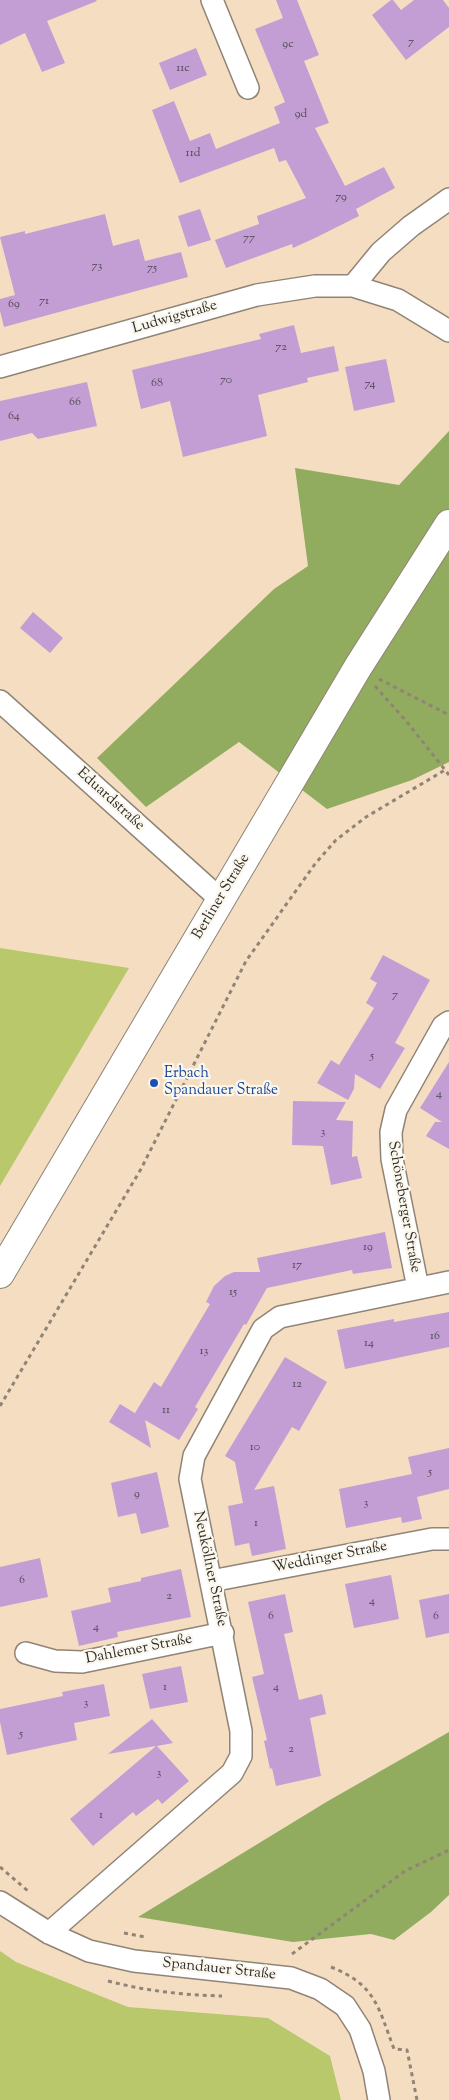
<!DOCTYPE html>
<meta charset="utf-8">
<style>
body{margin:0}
canvas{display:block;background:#f5ddc1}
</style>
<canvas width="449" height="2100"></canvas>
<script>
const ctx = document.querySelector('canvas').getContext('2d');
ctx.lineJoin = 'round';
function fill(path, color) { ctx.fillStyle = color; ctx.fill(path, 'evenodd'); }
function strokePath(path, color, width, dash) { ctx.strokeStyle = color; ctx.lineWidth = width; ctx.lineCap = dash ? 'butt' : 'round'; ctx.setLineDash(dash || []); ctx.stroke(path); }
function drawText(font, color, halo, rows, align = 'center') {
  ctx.font = font + ' "Sorts Mill Goudy",serif'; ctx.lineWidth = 4.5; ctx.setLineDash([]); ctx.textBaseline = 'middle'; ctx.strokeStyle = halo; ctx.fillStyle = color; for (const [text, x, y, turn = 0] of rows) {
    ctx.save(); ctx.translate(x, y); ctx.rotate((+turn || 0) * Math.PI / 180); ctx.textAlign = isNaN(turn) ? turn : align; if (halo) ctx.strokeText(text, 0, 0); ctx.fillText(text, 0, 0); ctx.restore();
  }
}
const green = new Path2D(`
 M0 948 129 968 0 1186Z
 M0 1951 16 1962 128 2007 268 2018 330 2056 341 2100H0Z`);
const forest = new Path2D(`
 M449 431V762L412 780 327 809 239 742 146 807 97 758 274 589 308 566 295 468 399 485Z
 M449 1732V1895L431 1912 394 1940 371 1934 293 1942 138 1917 328 1801Z`);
const building = new Path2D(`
 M0 0H96L97 1 47 21 65 63 42 72 25 33 0 45Z
 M276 0H297L319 55 304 61 329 123 315 128 345 186 384 167 395 188 356 209 359 216 315 238 293 248 292 244 226 268 215 240 259 224 257 216 306 198 286 160 279 162 274 148 180 183 152 110 174 101 190 141 210 133 216 149 280 123 274 107 285 102 255 29 283 18Z
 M391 0H393L401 10 414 0H443L449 8V27L406 60 372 15Z
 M196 48 207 75 170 90 159 63Z
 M200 209 211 240 188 247 178 216Z
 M105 214 113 246 139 239 145 261 181 252 188 277 4 327 0 311V299L15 295 0 237 25 231V234Z
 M294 325 301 353 334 346 339 371 307 378 308 382 258 395 267 436 183 457 170 401 141 409 132 370 261 339 259 334Z
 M386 359 395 402 354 411 345 367Z
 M87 382 97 426 38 439 32 433 0 441V401Z
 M33 612 63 638 50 653 20 628Z
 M383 955 430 980 395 1043 405 1048 380 1089 355 1074 354 1089 348 1100 317 1083 331 1060 339 1065 374 1008 366 1003 377 983 370 979Z
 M449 1062V1149L426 1136 435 1122H442L420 1108Z
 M293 1101 346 1102 336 1120 353 1121 352 1157 357 1156 362 1178 331 1185 323 1146 292 1145Z
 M385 1232 392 1268 353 1274 352 1270 267 1288 246 1325 244 1324 195 1407 198 1409 179 1440 145 1420 151 1448 109 1422 120 1404 143 1418 135 1413 154 1382 161 1387 210 1304 206 1302 214 1286 225 1276 234 1272H260L257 1258Z
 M449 1312V1347L345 1369 337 1330 394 1319V1322Z
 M285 1357 327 1382 299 1431 292 1427 254 1490 274 1486 286 1549 252 1556 249 1543 235 1546 228 1506 243 1503 235 1462 225 1456Z
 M449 1448V1489L417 1497 422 1519 402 1523 401 1517 346 1528 339 1489 412 1474 408 1457Z
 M157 1472 169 1527 141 1534 136 1513 118 1517 111 1483Z
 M40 1558 48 1597 0 1607V1567Z
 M181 1569 191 1617 117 1632 118 1637 79 1646 71 1611 111 1602 108 1588 141 1581V1578Z
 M391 1575 399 1619 354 1628 345 1584Z
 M285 1594 293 1632 284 1634 299 1700 322 1694 326 1714 310 1718 321 1776 276 1786 272 1768 270 1769 264 1741 267 1740 252 1677 264 1674 248 1602Z
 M449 1594V1633L426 1638 419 1600Z
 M181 1666 188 1702 150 1709 142 1674Z
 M104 1684 110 1716 74 1723 77 1740 7 1755 0 1722V1709L63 1696 62 1692Z
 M152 1719 173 1743 157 1746 189 1781 162 1804 158 1799 136 1816 133 1812 93 1846 70 1819 156 1746 108 1754Z`);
const path = new Path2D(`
 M379 679 449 715
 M375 686 407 722 449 775
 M0 1406 141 1169 246 961 315 864 336 840 366 817 445 770
 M0 1867 28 1891
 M124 1933 145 1937
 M292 1954 405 1871 449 1850
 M331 1967C376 1985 378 2007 394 2049L407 2050 417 2100
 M108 1981C146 1991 183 1995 222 1996`);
const street = new Path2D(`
 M212 0 248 88
 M353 286 381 252 411 226 449 199
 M0 367 257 295 315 286H353L398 300 449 331
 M0 701 220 899
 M418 1288 392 1159 391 1132 396 1110 443 1026 449 1022
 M211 1581 432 1539H449
 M26 1653 55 1661 82 1662 223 1633
 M0 1902 49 1933 89 1951 134 1961 291 1978 320 1989 345 2006 360 2029 374 2071 379 2100
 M49 1933 232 1773 241 1756V1731L190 1479 194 1456 263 1329 280 1317 449 1282`);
const secondary = new Path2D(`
 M0 1274 358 667 449 524`);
const markers = [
 [154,1083,5,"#1a4fb4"]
];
const numberNames = [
 ["7",411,43],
 ["9c",288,45],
 ["11c",183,69],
 ["9d",301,115],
 ["11d",193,154],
 ["79",341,198],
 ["77",249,239],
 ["73",97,267],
 ["75",152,269],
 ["71",44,302],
 ["69",14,305],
 ["72",281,348],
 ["70",226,381],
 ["68",157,384],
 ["74",370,385],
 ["66",75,403],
 ["64",14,417],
 ["7",395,996],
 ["5",372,1057],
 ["4",439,1095],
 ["3",323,1133],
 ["19",368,1248],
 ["17",297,1266],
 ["15",233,1293],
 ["16",435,1337],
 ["14",369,1344],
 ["13",204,1352],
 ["12",297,1385],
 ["11",166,1411],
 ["10",255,1448],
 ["5",430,1473],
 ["9",137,1495],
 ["3",366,1504],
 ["1",256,1524],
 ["6",22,1581],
 ["2",169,1597],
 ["4",372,1602],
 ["6",271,1617],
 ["6",436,1617],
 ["4",96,1628],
 ["1",165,1688],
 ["4",276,1688],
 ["3",86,1704],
 ["5",21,1735],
 ["2",291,1750],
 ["3",159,1774],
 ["1",101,1816]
];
const streetNames = [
 ["Ludwigstraße",175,318,-16],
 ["Eduardstraße",110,800,42],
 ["Berliner Straße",222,897,-59],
 ["Schöneberger Straße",403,1207,80],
 ["Weddinger Straße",330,1558,-11],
 ["Neuköllner Straße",209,1569,78],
 ["Dahlemer Straße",139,1650,-11],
 ["Spandauer Straße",219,1970,6]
];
const transitNames = [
 ["Erbach",164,1074],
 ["Spandauer Straße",164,1091]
];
fill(green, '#b9c86b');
fill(forest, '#92ac5f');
fill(building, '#c39ed4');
strokePath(street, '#908476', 24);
strokePath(secondary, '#908476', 30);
strokePath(path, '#908476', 3, [4, 4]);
strokePath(street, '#fff', 21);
strokePath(secondary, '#fff', 28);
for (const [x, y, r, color] of markers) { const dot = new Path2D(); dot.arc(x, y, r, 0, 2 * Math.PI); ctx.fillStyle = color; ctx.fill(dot); strokePath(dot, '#fbf7ec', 2); }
drawText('12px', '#514855', null, numberNames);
drawText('15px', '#2b2b2b', '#fbf7ec', streetNames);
drawText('15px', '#164399', '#fbf7ec', transitNames, 'left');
</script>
